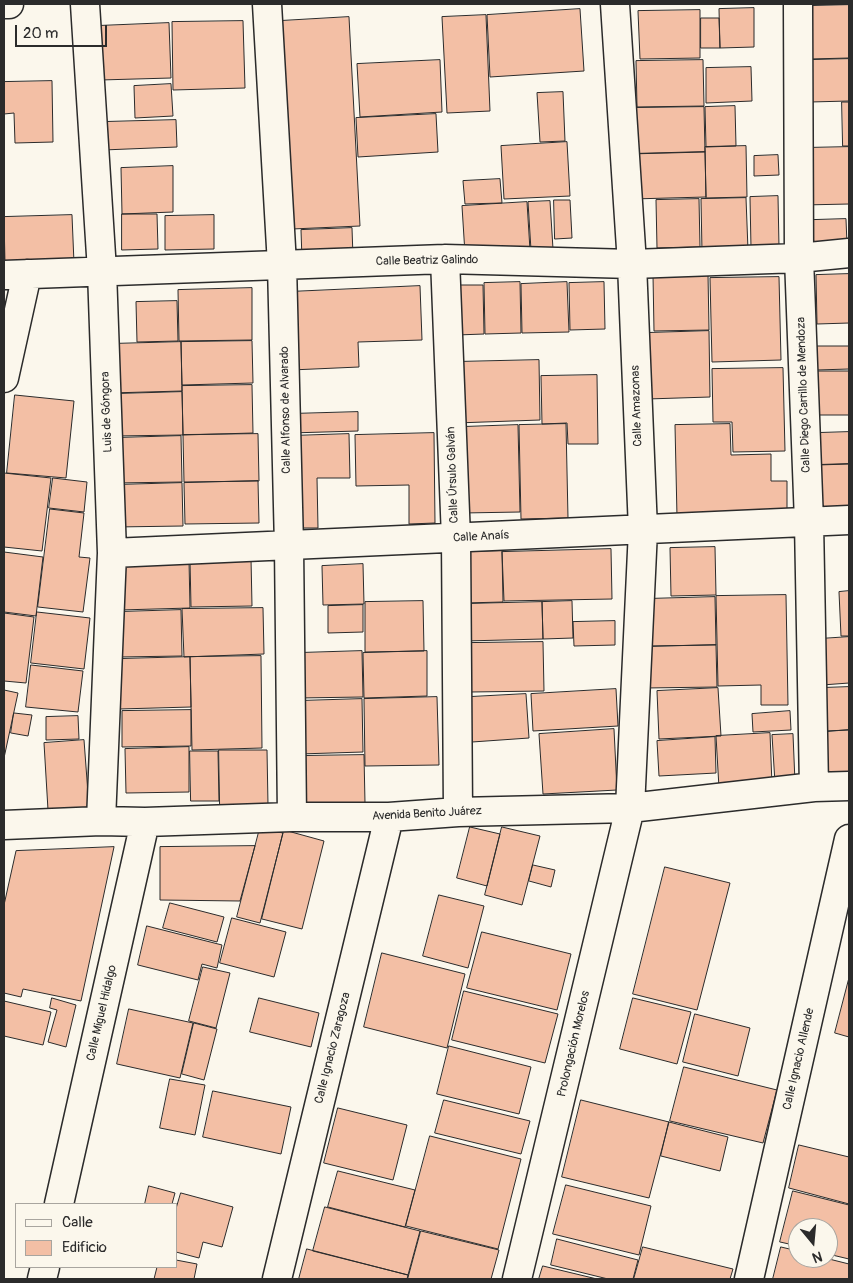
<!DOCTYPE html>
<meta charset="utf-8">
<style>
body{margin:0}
#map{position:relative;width:853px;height:1283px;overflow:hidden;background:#fbf7ec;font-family:Pangolin,sans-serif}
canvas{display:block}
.frame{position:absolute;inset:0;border:5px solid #2b2b2b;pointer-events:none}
.legend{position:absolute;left:15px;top:1203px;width:162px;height:65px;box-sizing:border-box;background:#fbf7ec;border:1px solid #a8a59f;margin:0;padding:6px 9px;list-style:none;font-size:15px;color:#2b2b2b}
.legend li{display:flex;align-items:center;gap:10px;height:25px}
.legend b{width:25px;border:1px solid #a8a59f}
.north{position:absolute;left:788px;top:1218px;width:50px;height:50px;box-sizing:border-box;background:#fbf7ec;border:1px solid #a8a59f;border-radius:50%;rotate:163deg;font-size:14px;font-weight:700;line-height:20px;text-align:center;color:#2b2b2b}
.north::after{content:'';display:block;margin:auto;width:18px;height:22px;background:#2b2b2b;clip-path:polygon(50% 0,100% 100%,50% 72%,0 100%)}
.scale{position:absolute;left:15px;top:25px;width:92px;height:22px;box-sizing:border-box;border:2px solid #2b2b2b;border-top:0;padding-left:6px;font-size:15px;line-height:18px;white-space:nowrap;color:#2b2b2b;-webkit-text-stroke:4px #fbf7ec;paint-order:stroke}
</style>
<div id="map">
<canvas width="853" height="1283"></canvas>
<div class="frame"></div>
<ul class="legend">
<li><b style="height:6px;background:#fbf7ec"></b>Calle</li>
<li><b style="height:14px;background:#f3bfa5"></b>Edificio</li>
</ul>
<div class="north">N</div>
<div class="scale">20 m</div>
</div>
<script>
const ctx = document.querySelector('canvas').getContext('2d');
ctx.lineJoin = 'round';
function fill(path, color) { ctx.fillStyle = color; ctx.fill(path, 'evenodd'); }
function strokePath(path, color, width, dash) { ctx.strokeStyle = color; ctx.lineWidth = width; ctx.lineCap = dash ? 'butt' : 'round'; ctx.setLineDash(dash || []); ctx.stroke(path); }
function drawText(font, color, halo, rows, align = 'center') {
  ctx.font = font + ' Pangolin,sans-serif'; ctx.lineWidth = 4; ctx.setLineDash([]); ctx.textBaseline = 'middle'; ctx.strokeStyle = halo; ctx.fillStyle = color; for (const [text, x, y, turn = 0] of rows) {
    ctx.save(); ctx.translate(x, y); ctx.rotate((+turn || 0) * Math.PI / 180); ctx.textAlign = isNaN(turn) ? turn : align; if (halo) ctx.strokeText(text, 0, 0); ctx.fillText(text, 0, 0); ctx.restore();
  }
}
const building = new Path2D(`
 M849 5V58L810 59 809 6Z
 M754 8V47L720 48 719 9Z
 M580 9 584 71 490 77 487 15Z
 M700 10V58L640 59 638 11Z
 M486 15 490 111 447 113 442 17Z
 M349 17 360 226 292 229 280 21Z
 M701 18H719L720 48H701Z
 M243 21 245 88 173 90 172 22Z
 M169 23 171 78 100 80 97 26Z
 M849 59V101L810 102 809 60Z
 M440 60 442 112 360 117 357 64Z
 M703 60 704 106 637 107 636 61Z
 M751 67 752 101 706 103V68Z
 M52 81 53 142 15 143 14 113 4 114V82Z
 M171 84 173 116 135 118 134 86Z
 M563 92 565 141 540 142 537 93Z
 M842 102H849V146H843Z
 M735 106 736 146 706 147 705 107Z
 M704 107 705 152 628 154 627 108Z
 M436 114 438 152 358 157 356 118Z
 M176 120 177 147 103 150V122Z
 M567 142 570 196 504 199 501 146Z
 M746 146 747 197 706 198 705 147Z
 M849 147V204L803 205 802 148Z
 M705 152 706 197 632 199 631 154Z
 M778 155 779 175 754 176V156Z
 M173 166V212L122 214 121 168Z
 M500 179 502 203 465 204 463 181Z
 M778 196 779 247 751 248 750 197Z
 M746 198 748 250 702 252 701 199Z
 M699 199 700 247 657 248 656 200Z
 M554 200H570L572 238 555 239Z
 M550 201 553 249 531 250 528 202Z
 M527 202 530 250 465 254 462 206Z
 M122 214H157L158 249 122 250Z
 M72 215 74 263 5 265 4 217Z
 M214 215V249L165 250V216Z
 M846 219 847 244H813V220Z
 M352 228 353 257 302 260 301 230Z
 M708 274 709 330 654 331 653 275Z
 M849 274V323L817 324 816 275Z
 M779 277 781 360 712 362 710 278Z
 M520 282 521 333 485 334 484 283Z
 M567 282 569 332 522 333 521 284Z
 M604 282 605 329 570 330 569 283Z
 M456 285H483L484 334 457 335Z
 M420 286 422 340 358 342 359 367 291 370 288 292Z
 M252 288V340L179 341 178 290Z
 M177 301 178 341 137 342 136 302Z
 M709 331 710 397 647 399 646 333Z
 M252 341 253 383 182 385 181 342Z
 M181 342 182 391 110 393 109 344Z
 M816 346H849V369L817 370Z
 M539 360 540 420 456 423 454 362Z
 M783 368 785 451 733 452 732 422H713L712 369Z
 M816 371H849V415H817Z
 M597 375 598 444H568L567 423 542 424 541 376Z
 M252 385 253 433 183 435 182 386Z
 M182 392 183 435 115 436 114 394Z
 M15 395 74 401 66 478 7 473Z
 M358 412V431L290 433 289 414Z
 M566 424 568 518 521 519 519 425Z
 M730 424 731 455 771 454V481H787V515L677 517 675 425Z
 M518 425 520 512 463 513 462 427Z
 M849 432V464L817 465V433Z
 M434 433 435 523 409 524V485L356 486 355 435Z
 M258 434 259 481 184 482 183 435Z
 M349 434 350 478H317L318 528H293L290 436Z
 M181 436 182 482 115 483 114 438Z
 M849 464V513L818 514 817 465Z
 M4 473 51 478 42 551 4 547Z
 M53 478 87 482 84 512 49 508Z
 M258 481 259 523 185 524 184 483Z
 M182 483 183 526 115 527 114 485Z
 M50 509 84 513 79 557 90 558 83 612 38 607Z
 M715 547 716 595 671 596 670 548Z
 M611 549 612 599 504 601 502 552Z
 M502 551 503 602 464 603 463 552Z
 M4 552 43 557 36 616 4 612Z
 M251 558 252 606 191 607 190 560Z
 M189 560 190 608 120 610 119 561Z
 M363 564 364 604 323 605 322 566Z
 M849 591V636H841L839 592Z
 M786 595 788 705H761V685L718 686 716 596Z
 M715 597 716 645 646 646 645 599Z
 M423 601 424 651 365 652V602Z
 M572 601 573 638 543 639 542 602Z
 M542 602 543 639 465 641 464 604Z
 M363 605V632L328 633V606Z
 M263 608 264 654 184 657 182 609Z
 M181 610 182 656 119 657 118 612Z
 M37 612 90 618 84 669 31 663Z
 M4 613 34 617 26 683 4 681Z
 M615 621V645L574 646 573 622Z
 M849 637V683L822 685 819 639Z
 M543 642 544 691 470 692 469 643Z
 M716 645 717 687 645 688 644 647Z
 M362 651 363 697 298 698V653Z
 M427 651V696L364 698 363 653Z
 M261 656 262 748 192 750 190 657Z
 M190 657 191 707 119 709 118 659Z
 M31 665 83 671 78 712 26 707Z
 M849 687V730L824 731 821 688Z
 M718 688 721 736 659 739 657 691Z
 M616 689 618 726 533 731 531 694Z
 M4 690 18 693 4 758Z
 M526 694 529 738 472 742 470 697Z
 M437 697 439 765 365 766 364 699Z
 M362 699 363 752 299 754 298 701Z
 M191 710V746L122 747V711Z
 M790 711 791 730 753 732 752 714Z
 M14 713 32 715 28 736 11 733Z
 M78 716 79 739 46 740V717Z
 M614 729 617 790 543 794 539 734Z
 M849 730V779L829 781 826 732Z
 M770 733 772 785 719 788 716 736Z
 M793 734 795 782 775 783 772 735Z
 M715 737 716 773 659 776 657 741Z
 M84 740 89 807 48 810 44 743Z
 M189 747V792L126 793 125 749Z
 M219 750H267L268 805 220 806Z
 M190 751H218L219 801H191Z
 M364 755 365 803 299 804V756Z
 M470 827 500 834 487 886 457 878Z
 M502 827 540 836 522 905 485 895Z
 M260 828 283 833 260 923 237 917Z
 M284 830 324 841 302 929 262 919Z
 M255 846 240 901 160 900V847Z
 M114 847 81 1001 23 989 21 997 4 993V905L16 851Z
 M533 865 555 870 551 887 529 881Z
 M665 867 730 883 697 1010 633 994Z
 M439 895 484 906 468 968 423 956Z
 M170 903 224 917 217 942 163 928Z
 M232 918 286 932 274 977 220 963Z
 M147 926 222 945 217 968 202 964 198 980 138 965Z
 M482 932 571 954 557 1010 467 988Z
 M382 953 465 974 447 1048 364 1027Z
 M203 967 230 973 216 1028 189 1021Z
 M849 978V1037L835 1033Z
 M464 991 558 1014 545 1063 452 1040Z
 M52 998 76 1005 66 1047 48 1042 57 1010 50 1008Z
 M259 998 319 1013 311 1047 250 1032Z
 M633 998 691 1012 677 1064 620 1049Z
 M4 1001 51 1012 43 1045 4 1036Z
 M129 1009 193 1023 180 1078 117 1064Z
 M695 1014 750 1028 738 1076 683 1062Z
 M194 1023 217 1029 204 1080 182 1074Z
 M449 1046 531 1067 519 1114 437 1094Z
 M684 1067 777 1090 763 1143 670 1121Z
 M170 1079 205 1085 195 1135 160 1128Z
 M213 1091 291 1107 281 1154 203 1137Z
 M444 1100 530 1121 521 1154 435 1133Z
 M581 1100 669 1122 649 1198 562 1177Z
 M338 1108 407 1125 393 1180 324 1163Z
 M669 1122 728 1137 720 1171 661 1156Z
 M430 1136 521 1159 498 1249 406 1226Z
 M799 1145 849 1157V1204L789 1188Z
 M338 1171 415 1190 405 1227 328 1207Z
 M566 1185 651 1206 639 1255 553 1234Z
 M149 1186 175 1193 172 1204H145Z
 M793 1191 849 1205V1259L828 1254V1228H798V1246L780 1242Z
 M181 1193 233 1207 222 1247 203 1242 199 1258 176 1252V1209Z
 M325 1207 420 1231 408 1275 313 1251Z
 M421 1231 499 1250 491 1279H408Z
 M557 1239 638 1260 633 1279H608L551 1265Z
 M643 1247 733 1269 730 1279H634Z
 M781 1247 798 1251V1258H825L849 1264V1279H773Z
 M307 1249 408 1275 407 1279H299Z
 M176 1260 197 1264 194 1279H154L157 1267H176Z
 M543 1266 597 1279H539Z`);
const street = new Path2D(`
 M4 4H9
 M85 4 102 271 112 553 101 821
 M267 4 282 265 289 546 292 817
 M798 4 799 258 809 522 814 787
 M445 259 456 538 458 812
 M4 275 445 259 632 264 799 258 849 253
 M4 378 27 274
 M112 553 849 520
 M4 825 101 821 145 822 292 817H389L458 812 630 808 814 787 849 786
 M59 1204 145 822
 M42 1279 45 1267
 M277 1279 389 817
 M517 1279 630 808 643 530 632 264 615 4
 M749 1279 849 839`);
const streetNames = [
 ["Calle Beatriz Galindo",427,261,-1],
 ["Calle Diego Carrillo de Mendoza",804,395,-92],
 ["Calle Amazonas",637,406,-92],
 ["Calle Alfonso de Alvarado",286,410,-91],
 ["Luis de Góngora",107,412,-92],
 ["Calle Úrsulo Galván",453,475,-92],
 ["Calle Anaís",481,537,-3],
 ["Avenida Benito Juárez",427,814,-3],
 ["Calle Miguel Hidalgo",102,1013,-77],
 ["Prolongación Morelos",574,1044,-77],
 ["Calle Ignacio Zaragoza",333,1048,-76],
 ["Calle Ignacio Allende",799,1059,-77]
];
fill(building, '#f3bfa5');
strokePath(building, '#2b2b2b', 1);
strokePath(street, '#2b2b2b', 31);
strokePath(street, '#fbf7ec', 28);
drawText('12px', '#2b2b2b', '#fbf7ec', streetNames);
</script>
